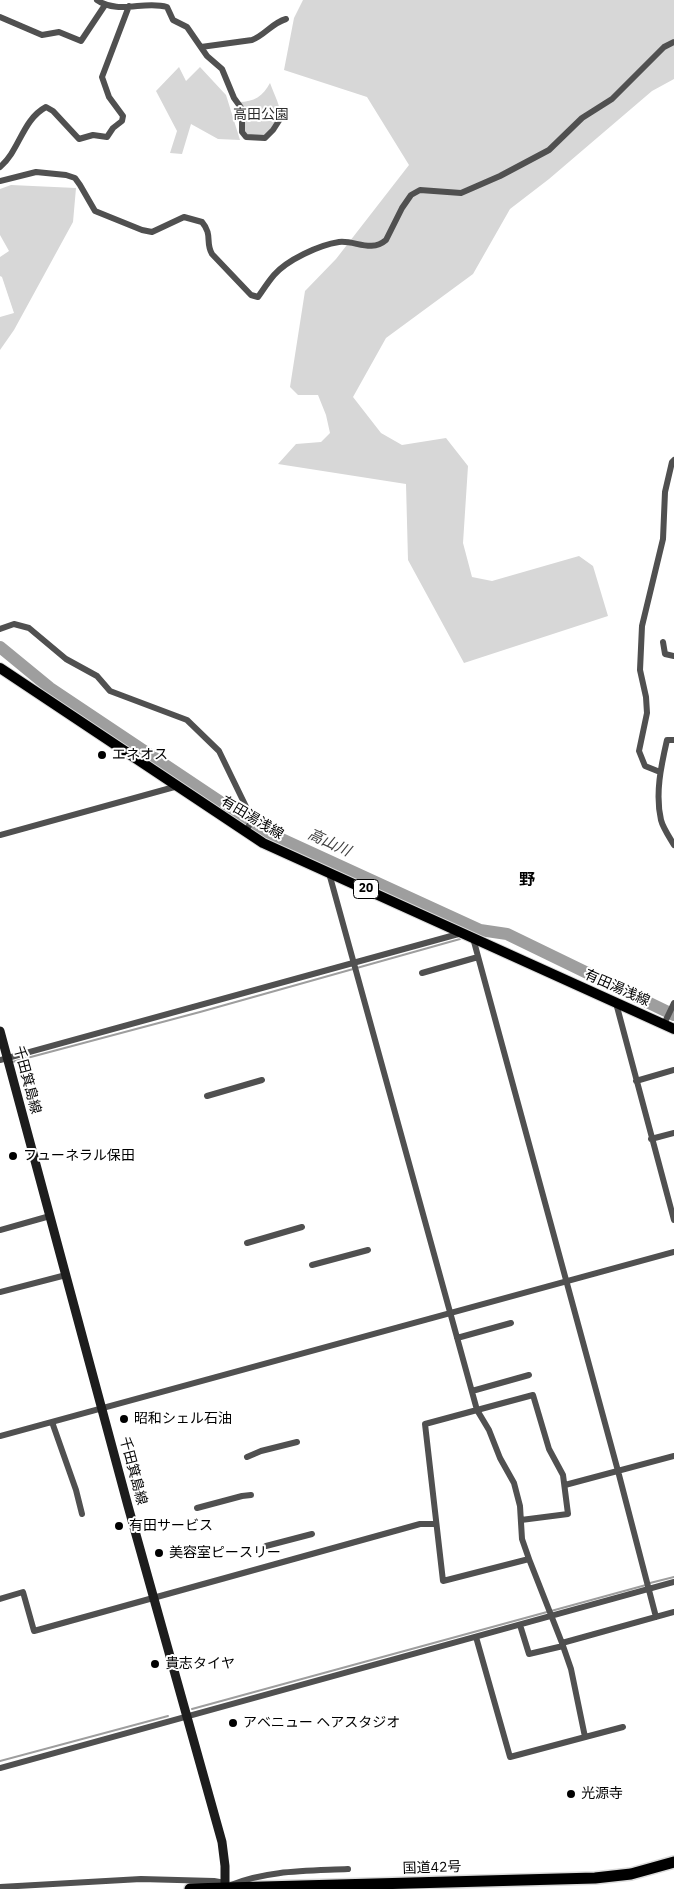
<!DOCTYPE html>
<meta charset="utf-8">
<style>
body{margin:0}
canvas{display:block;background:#fff}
</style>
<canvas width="674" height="1889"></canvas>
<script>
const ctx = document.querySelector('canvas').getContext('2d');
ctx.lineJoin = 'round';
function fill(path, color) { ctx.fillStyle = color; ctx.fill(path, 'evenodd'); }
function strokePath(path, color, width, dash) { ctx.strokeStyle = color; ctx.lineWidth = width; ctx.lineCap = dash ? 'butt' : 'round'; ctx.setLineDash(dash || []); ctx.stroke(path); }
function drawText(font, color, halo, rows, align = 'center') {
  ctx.font = font + ' "IBM Plex Sans","Noto Sans JP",sans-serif'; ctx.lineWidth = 4; ctx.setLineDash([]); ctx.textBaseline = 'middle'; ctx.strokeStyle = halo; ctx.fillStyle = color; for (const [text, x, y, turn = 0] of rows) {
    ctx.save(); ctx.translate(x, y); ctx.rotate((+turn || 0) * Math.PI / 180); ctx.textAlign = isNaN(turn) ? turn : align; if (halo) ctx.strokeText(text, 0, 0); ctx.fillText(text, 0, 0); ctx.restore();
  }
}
const green = new Path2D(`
 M303 0H674V79L652 91 549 179 510 209 473 274 386 338 353 397 381 433 402 445 446 438 468 466 463 543 472 577 492 581 579 556 593 566 608 616 464 663 408 560 406 484 278 464 296 444 321 442 330 433 326 415 318 395H298L290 387 305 291 336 259 409 165 367 97 284 70 294 18Z
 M179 67 186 81 200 67 226 95 240 140 218 139 191 124 182 154 170 153 177 131 156 91Z
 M270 83C282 115 285 107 265 137L246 136 239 102C254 102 263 96 270 83Z
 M11 185 76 188 73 222 14 330 0 350V317L14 313 2 277 0 276V257L9 251 0 235V189Z`);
const stream = new Path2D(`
 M476 932 480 930
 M12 1062 200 1012 460 939
 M650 1583 674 1577
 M551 1611 646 1585
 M192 1709 547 1612
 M0 1761 168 1716`);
const river = new Path2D(`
 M0 647 50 688 264 831 480 930 507 934 674 1015`);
const minor = new Path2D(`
 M97 0C118 15 145 0 167 7L173 20 187 27 207 56 222 69 234 98 242 109V132L246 137 265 138 273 130 282 116
 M0 17 42 35 59 32 81 41 105 5
 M201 47 252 40C265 35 272 23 286 19
 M0 167C20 150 22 120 46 107L53 111 79 139 93 135 107 137 113 128 122 121 123 116 109 97 102 77 129 6
 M0 181 36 172 66 175 75 178 80 185 95 211 142 230 152 232 184 217 202 222C213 235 205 242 212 254L251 295 258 297C263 290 268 282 274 275 287 260 319 245 339 242 355 240 371 253 386 240L402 208 411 195 420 190 461 193 500 176 549 150 582 118 612 99 664 47 674 42
 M0 629 14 624 29 628 66 659 97 676 110 691 187 720 219 751 252 819 246 832
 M663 642 665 654 674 656
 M674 740H667C661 766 655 794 661 820 663 828 670 838 674 845
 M660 772 645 766 639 751 647 713 646 697 640 670 642 626 663 539 665 492 672 462 674 460
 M0 835 178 786
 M329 873 477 1410 425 1424 443 1581 529 1559 562 1643 674 1612
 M473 938 618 1471 656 1617
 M422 973 478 957
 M616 1003 674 1220
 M664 1024 674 1003
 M0 1060 462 933
 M636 1081 674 1070
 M207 1096 262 1080
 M651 1139 674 1133
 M0 1230 50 1216
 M247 1243 302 1227
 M312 1265 368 1250
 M0 1292 66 1275
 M457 1338 511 1323
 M472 1391 529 1375
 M52 1422 76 1490 82 1514
 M0 1436 674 1252
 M247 1457 261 1451 297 1442
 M565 1485 674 1456
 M197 1508 242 1496 251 1495
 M521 1520 568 1514 563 1475 549 1449 533 1395 477 1410 489 1430 500 1458 514 1483 520 1506 522 1539 529 1559
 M266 1546 312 1534
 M0 1599 23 1592 34 1631 420 1524H436
 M520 1625 529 1654 563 1646
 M476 1637 510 1757 623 1727
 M562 1643 571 1669 585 1737
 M0 1768 674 1582
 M231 1885C267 1870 309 1871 348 1869
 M0 1887 141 1879 214 1881 225 1883`);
const secondary = new Path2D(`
 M0 1031 128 1506 222 1842 225 1866V1889`);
const primary = new Path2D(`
 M0 668 263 843 674 1029`);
const trunk = new Path2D(`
 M190 1889 595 1878 631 1874 674 1862`);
const markers = [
 [102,755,5,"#000"],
 [13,1156,5,"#000"],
 [124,1419,5,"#000"],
 [119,1526,5,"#000"],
 [159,1553,5,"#000"],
 [155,1664,5,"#000"],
 [233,1723,5,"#000"],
 [571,1794,5,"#000"]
];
const shields = [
 [366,889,25]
];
const shieldNames = [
 ["20",366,889]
];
const parkNames = [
 ["高田公園",261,115]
];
const poiNames = [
 ["エネオス",112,755],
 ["フューネラル保田",23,1156],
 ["昭和シェル石油",134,1419],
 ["有田サービス",129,1526],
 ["美容室ピースリー",169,1553],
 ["貴志タイヤ",165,1664],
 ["アベニュー ヘアスタジオ",243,1723],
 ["光源寺",581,1794]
];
const streetNames = [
 ["有田湯浅線",252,818,31],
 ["有田湯浅線",617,988,24],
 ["千田箕島線",27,1080,75],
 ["千田箕島線",133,1471,75],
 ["国道42号",432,1868,-2]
];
const waterNames = [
 ["高山川",329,843,25]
];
const quarterNames = [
 ["野",527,880]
];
fill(green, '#d7d7d7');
strokePath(stream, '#9e9e9e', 2);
strokePath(river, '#9e9e9e', 12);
strokePath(primary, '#dbdbdb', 12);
strokePath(trunk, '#dbdbdb', 14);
strokePath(minor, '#505050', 6);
strokePath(secondary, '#1d1d1d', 9);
strokePath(primary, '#000', 10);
strokePath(trunk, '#000', 11);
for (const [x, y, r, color] of markers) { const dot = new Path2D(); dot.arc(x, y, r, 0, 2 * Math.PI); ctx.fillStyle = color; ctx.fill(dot); strokePath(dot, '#fff', 2); }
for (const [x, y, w] of shields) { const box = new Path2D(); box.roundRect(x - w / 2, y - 9.5, w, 19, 4); ctx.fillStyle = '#fff'; ctx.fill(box); strokePath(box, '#000', 1); }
drawText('bold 12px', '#000', null, shieldNames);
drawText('14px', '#2e2e2e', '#fff', parkNames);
drawText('14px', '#000', '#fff', poiNames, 'left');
drawText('14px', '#000', '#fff', streetNames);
drawText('italic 15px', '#3f3f3f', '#fff', waterNames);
drawText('bold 16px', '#000', '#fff', quarterNames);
</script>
